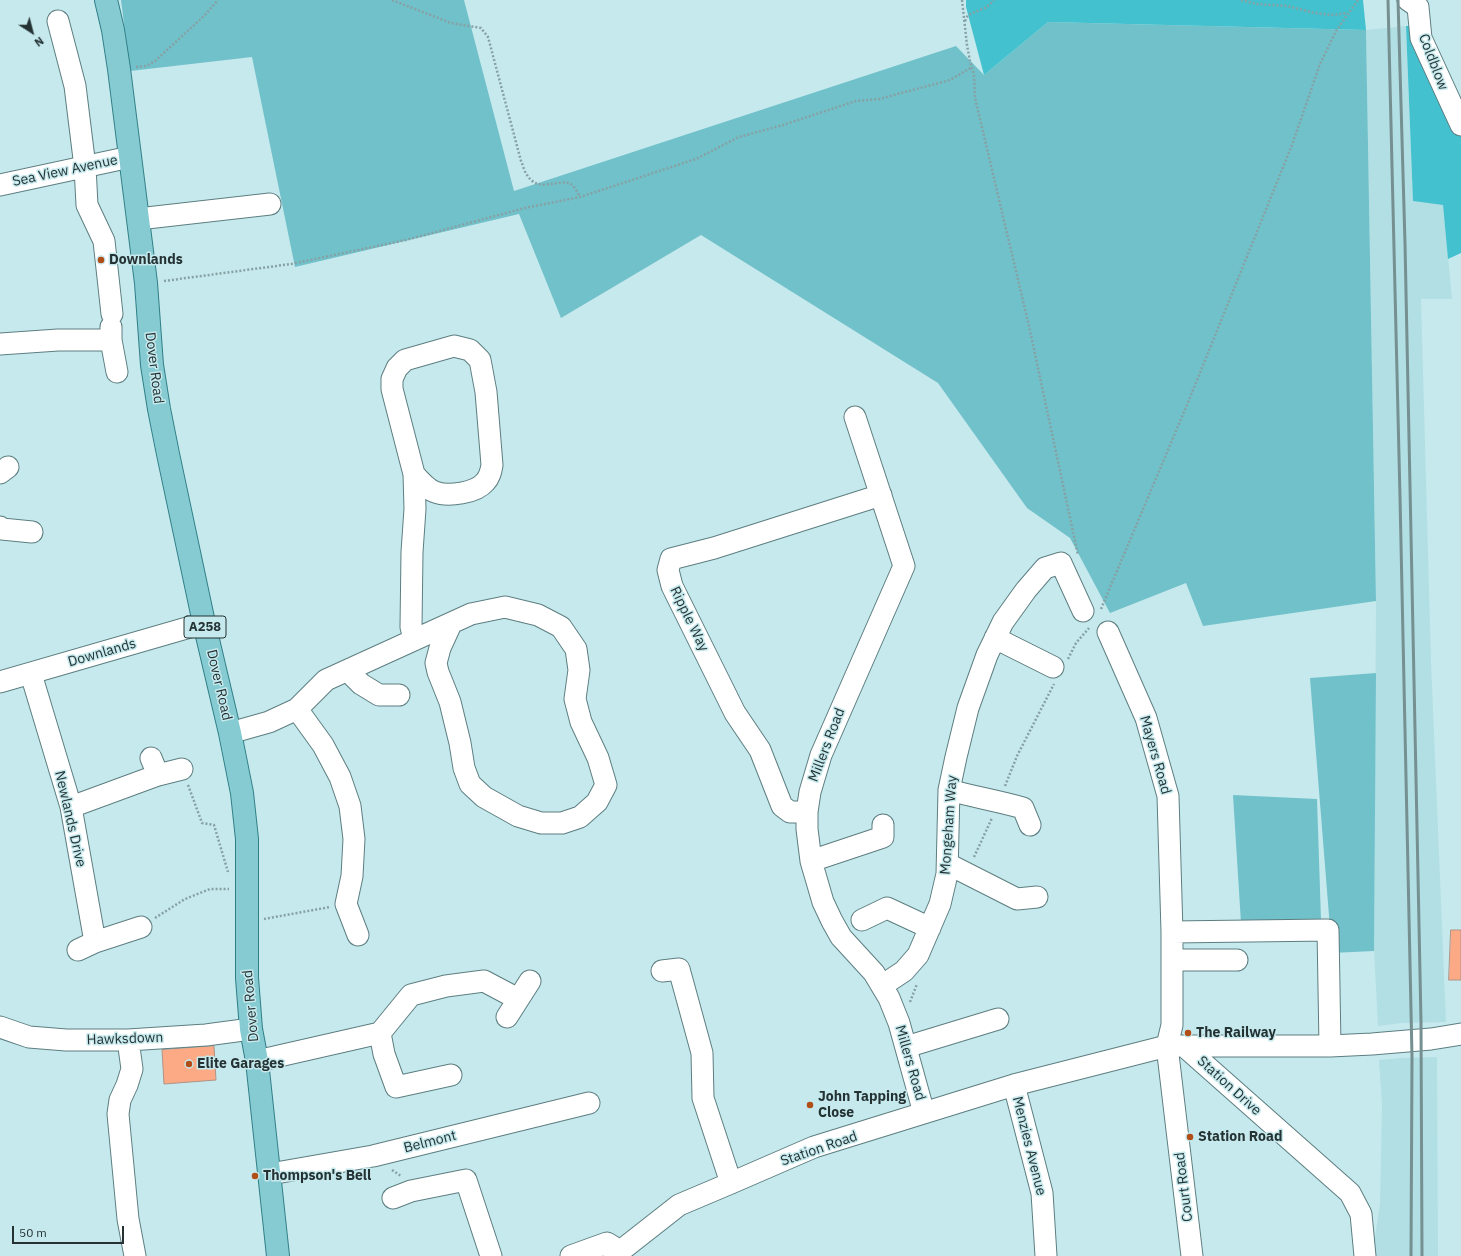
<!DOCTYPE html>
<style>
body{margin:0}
#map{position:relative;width:1461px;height:1256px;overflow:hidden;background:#c6e9ed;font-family:"IBM Plex Sans",sans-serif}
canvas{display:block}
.north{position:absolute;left:12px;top:12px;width:40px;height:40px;-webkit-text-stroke:3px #c6e9ed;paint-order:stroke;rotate:144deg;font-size:11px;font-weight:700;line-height:16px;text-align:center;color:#243233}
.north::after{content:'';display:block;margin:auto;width:14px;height:18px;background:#243233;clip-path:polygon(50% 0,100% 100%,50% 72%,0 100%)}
.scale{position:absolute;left:12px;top:1226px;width:112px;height:18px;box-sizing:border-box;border:2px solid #243233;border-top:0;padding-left:5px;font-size:12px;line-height:14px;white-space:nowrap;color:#243233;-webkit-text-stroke:3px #c6e9ed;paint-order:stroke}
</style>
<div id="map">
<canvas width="1461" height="1256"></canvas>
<div class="north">N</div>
<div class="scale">50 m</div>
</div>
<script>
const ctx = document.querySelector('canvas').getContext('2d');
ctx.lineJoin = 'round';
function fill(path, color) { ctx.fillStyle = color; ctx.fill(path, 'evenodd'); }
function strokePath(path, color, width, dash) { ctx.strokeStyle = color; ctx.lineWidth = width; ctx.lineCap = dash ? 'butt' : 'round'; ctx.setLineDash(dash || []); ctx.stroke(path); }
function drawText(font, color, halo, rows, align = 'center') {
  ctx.font = font + ' "IBM Plex Sans",sans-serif'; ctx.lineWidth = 3; ctx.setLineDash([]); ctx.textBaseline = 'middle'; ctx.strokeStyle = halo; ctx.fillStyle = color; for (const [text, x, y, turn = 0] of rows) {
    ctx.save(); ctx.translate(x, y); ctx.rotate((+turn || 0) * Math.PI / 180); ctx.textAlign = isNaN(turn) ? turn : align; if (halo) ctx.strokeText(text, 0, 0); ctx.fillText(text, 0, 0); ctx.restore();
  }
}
const built = new Path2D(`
 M1406 26 1413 201 1443 204 1452 299H1421L1431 661 1446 1022 1401 1023 1378 1026 1374 951 1376 601 1366 30Z
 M1437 1057 1438 1256H1374V1243L1380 1204 1382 1104 1379 1060 1401 1058Z`);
const green = new Path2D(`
 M121 0H464L514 191 956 46 984 75 1048 22 1366 30 1376 601 1203 626 1186 583 1110 613 1070 538 1027 508 938 383 701 235 561 318 519 214 295 267 252 57 130 71Z
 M1376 673 1374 951 1332 953 1310 678Z
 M1233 795 1317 799 1321 920 1241 923Z`);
const forest = new Path2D(`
 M966 0H1363L1366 30 1048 22 984 75 966 7Z
 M1406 26H1413L1461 134V253L1448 259 1443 205 1413 201Z`);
const building = new Path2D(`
 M1451 930H1461V980H1449Z
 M214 1046 216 1080 164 1084 162 1050Z`);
const path = new Path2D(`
 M392 0 451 23 481 28 488 37 521 161C523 165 524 171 527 175 539 194 557 178 571 184 575 187 578 193 580 197
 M962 0 967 45 970 61 974 75 975 98 1029 326 1078 555
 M1241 0 1257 4 1287 6 1315 13 1333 15 1347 13
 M965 21 968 15 987 7 994 0
 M136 67 146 66 155 61 204 16 218 0
 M164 281 291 264 406 240 525 208 580 197 696 159 739 137 783 125 856 101 879 99 950 80 972 67
 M1101 609 1189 400 1292 145 1320 64 1336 31 1358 0
 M1068 659 1076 643 1089 628
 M188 785 202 823 214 825 228 872
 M1005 786 1017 756 1054 684
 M974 857 992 818
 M155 918 185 899 210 889H229
 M264 919 330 907
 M910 1002 917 984
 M392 1170 401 1176`);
const minor = new Path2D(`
 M1408 0 1418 7 1421 38 1461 125
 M58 21 75 86 85 167 87 205 104 241 112 314
 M0 185 130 157
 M138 219 270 204
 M111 327V340L117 372
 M0 344 58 340H111
 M855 417 904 566 821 755 810 792 807 812V829L811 861 823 902 832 921 841 937 874 973 889 998 899 1023 924 1113
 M0 473 8 467
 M414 474C420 481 427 489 435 492 448 497 476 493 485 482 490 477 491 471 492 465L486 392 480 360 470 350 454 346 405 360 397 368 392 379V389L414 474 415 509 412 552 411 627 414 640
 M0 527 2 529 32 532
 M1108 632 1146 718 1168 796 1172 932V1025L1167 1046 1192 1256
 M995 638 1053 667
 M348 671 361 684 379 695H399
 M31 674 71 807 95 942
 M0 682 204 623
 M297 709 323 745 340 777 350 806 354 839 352 876 346 904 358 935
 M230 733 269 722 297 709 326 680 471 614 505 607 538 615 561 627 576 649 579 670 575 699 581 722 598 758 606 785 597 802 580 817 562 823H541L518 816 484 797 470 784 464 768 460 743 450 702 438 672 436 663 440 648 451 624
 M151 758 158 775
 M949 790C974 797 999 801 1023 808L1030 825
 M71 807 158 775 182 769
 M807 812H790L782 806 760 750 735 713 672 586 668 570 671 559 714 548 881 495
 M811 861 883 837V825
 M948 864 1017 899 1037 897
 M862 920 887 908 930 928
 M1172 932 1328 930 1330 1046
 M78 950 95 942 141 927
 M1172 960H1237
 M662 971 679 969 702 1053 703 1098 731 1183
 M883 985 904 971 918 955 940 904 947 874 949 790 956 757 968 708 987 655 1003 622 1026 590 1045 568 1061 563 1083 611
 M507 1017 530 981
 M0 1027 29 1037 66 1040H128L206 1035 251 1029
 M380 1033 384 1054 396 1087 451 1075
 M128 1040 132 1069 127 1085 120 1100 118 1114 128 1219 135 1256
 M906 1047 998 1019
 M1185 1047 1350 1193 1361 1214 1365 1256
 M257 1061 380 1033 411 995 446 986 484 981 518 999
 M1014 1085 1042 1193 1046 1256
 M270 1174 373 1156 589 1103
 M393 1198 411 1191 466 1180 491 1256
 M571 1256 607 1243 620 1251
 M614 1256 679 1205 731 1183 814 1147 1014 1085 1167 1046H1330L1372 1044 1431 1039 1461 1034`);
const major = new Path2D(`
 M106 0 113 30 119 69 146 283 152 365 159 409 168 454 204 623 230 733 242 793 247 839V978L251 1029 257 1061 278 1256`);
const rail = new Path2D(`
 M1388 0 1400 497 1412 1057 1411 1256
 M1398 0 1405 243 1421 1022 1422 1256`);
const markers = [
 [101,260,4,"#b14e17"],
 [1188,1033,4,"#b14e17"],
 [189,1064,4,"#b14e17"],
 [810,1105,4,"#b14e17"],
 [1190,1137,4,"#b14e17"],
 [255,1176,4,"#b14e17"]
];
const shields = [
 [205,627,42]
];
const shieldNames = [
 ["A258",205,627]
];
const streetNames = [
 ["Coldblow",1433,62,69],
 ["Sea View Avenue",65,171,-12],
 ["Dover Road",154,368,83],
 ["Ripple Way",689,619,64],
 ["Downlands",102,653,-16],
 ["Dover Road",219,685,77],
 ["Millers Road",827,745,-69],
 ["Mayers Road",1155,755,74],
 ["Newlands Drive",70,819,77],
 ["Mongeham Way",949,825,-86],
 ["Dover Road",251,1006,-95],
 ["Hawksdown",125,1039,-2],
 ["Millers Road",910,1063,74],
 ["Station Drive",1229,1086,42],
 ["Belmont",430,1142,-14],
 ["Menzies Avenue",1029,1146,76],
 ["Station Road",819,1149,-19],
 ["Court Road",1184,1187,-97]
];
const poiNames = [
 ["Downlands",109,260],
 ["The Railway",1196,1033],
 ["Elite Garages",197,1064],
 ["John Tapping",818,1097],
 ["Close",818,1113],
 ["Station Road",1198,1137],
 ["Thompson's Bell",263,1176]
];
fill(built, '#b2dfe4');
fill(green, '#71c1ca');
fill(forest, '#43c1ce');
fill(building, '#fcaa85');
strokePath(building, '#ae9387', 1);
strokePath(minor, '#5d7e81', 23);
strokePath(major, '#307f87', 24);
strokePath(path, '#86a1a4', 2.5, [2, 2]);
strokePath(minor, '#fff', 21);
strokePath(major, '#86cbd2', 22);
strokePath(rail, '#768f91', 3);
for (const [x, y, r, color] of markers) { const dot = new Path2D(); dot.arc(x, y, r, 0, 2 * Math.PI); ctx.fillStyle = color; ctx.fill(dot); strokePath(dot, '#c6e9ed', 1.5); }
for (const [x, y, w] of shields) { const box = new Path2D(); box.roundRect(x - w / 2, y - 11, w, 22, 3); ctx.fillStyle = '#c6e9ed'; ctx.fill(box); strokePath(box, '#243233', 1); }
drawText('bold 13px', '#243233', null, shieldNames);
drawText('14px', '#243233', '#c6e9ed', streetNames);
drawText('bold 14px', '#243233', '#c6e9ed', poiNames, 'left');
</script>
